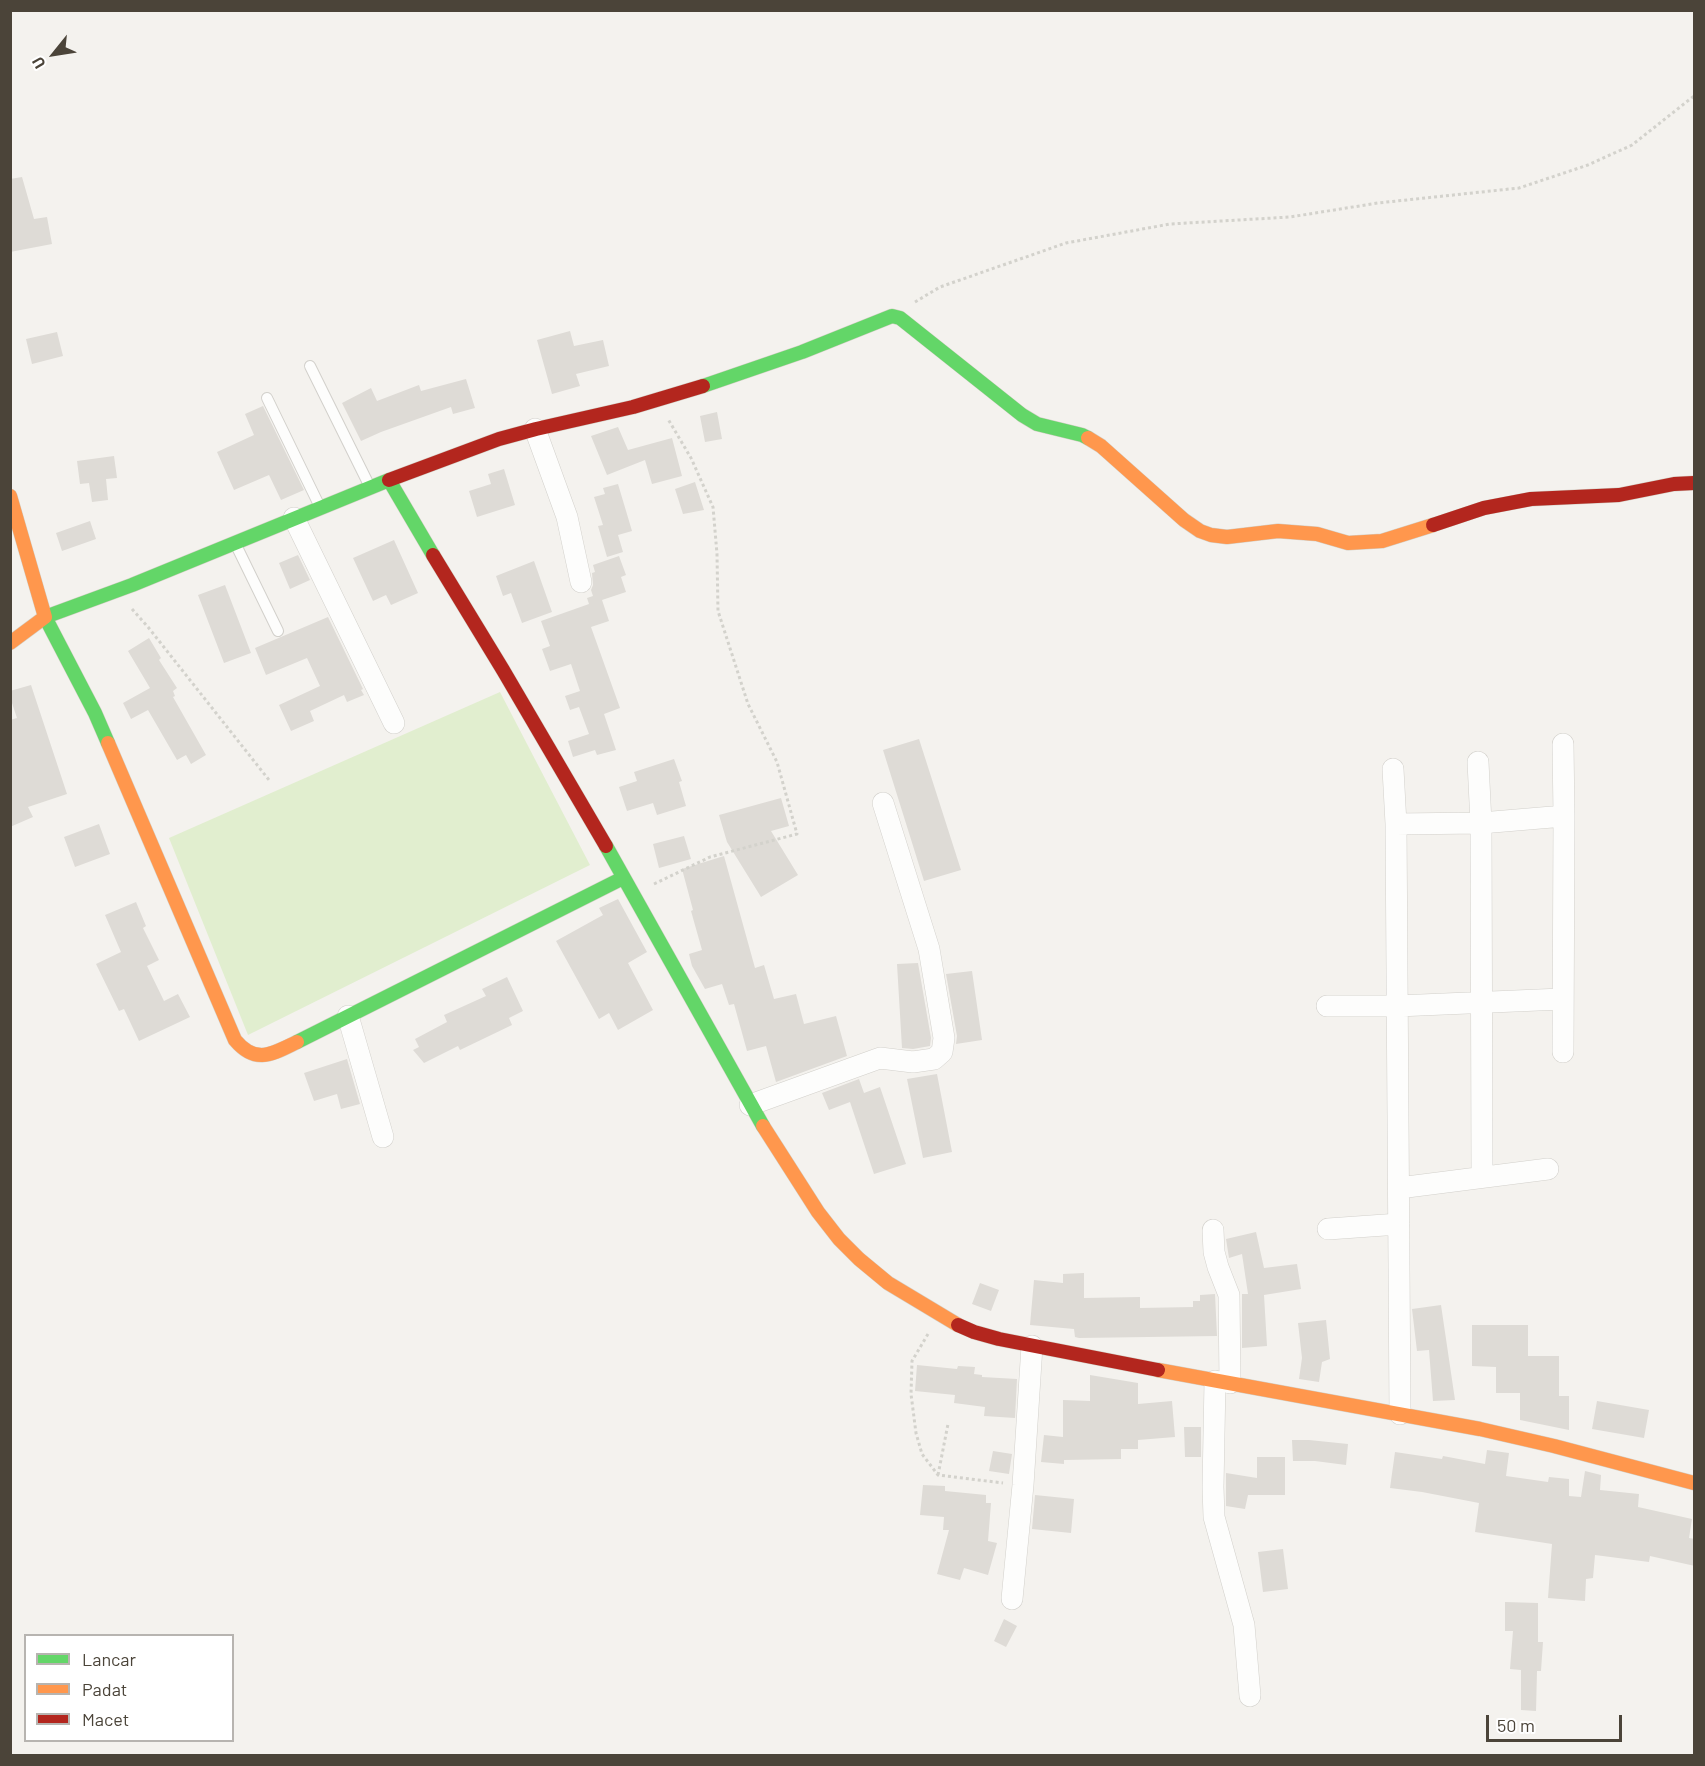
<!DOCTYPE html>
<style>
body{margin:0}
#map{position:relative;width:1705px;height:1766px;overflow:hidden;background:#f4f2ee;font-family:Barlow,sans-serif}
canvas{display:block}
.frame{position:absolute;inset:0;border:12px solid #4b4439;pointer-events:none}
.legend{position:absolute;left:24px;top:1634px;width:210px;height:108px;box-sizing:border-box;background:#fff;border:2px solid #b7b4b0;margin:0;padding:8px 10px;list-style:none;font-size:18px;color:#4b4439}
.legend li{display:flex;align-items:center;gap:12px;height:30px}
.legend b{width:30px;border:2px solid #b7b4b0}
.north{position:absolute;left:24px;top:24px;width:60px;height:60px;-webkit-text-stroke:4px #fff;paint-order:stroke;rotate:240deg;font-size:16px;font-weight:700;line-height:24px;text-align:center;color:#4b4439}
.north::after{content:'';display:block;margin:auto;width:21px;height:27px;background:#4b4439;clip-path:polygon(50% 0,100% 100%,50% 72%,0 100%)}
.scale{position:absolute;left:1486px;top:1715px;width:136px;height:27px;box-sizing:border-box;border:3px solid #4b4439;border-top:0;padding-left:8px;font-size:18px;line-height:21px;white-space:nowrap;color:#4b4439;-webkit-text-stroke:4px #fff;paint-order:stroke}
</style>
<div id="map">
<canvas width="1705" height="1766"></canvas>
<div class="frame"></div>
<ul class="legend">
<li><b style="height:8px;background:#63d668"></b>Lancar</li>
<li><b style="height:8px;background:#ff974d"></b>Padat</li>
<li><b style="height:8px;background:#b3261e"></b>Macet</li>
</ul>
<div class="north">U</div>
<div class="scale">50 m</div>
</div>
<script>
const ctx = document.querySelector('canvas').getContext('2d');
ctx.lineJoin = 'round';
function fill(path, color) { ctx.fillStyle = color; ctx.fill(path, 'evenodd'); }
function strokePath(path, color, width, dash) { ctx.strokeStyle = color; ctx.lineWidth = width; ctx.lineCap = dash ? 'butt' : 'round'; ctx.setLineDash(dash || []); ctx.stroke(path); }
const green = new Path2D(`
 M500 692 590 865 248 1035 169 838Z`);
const building = new Path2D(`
 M22 177 34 219 47 217 52 244 10 252V179Z
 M570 331 574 346 603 340 609 366 576 374 580 386 552 394 537 340Z
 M57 332 63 356 32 364 26 339Z
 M466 379 475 408 453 414 451 407 381 432 361 441 342 403 371 388 377 401 419 385 421 391Z
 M263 406 304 490 281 500 269 475 234 490 217 452 254 435 245 414Z
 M717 412 722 439 705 442 700 416Z
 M618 427 628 450 672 438 682 476 652 484 645 460 607 475 591 436Z
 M114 456 117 478 106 479 108 500 92 502 89 483 80 484 77 461Z
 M504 469 515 505 477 517 469 491 491 484 488 474Z
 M695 482 704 510 683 514 675 489Z
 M618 484 632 531 618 535 623 552 607 557 598 526 603 525 594 497 605 494 603 488Z
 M90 521 96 539 62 551 56 533Z
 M394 540 418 593 391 605 386 595 373 601 353 558Z
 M298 555 310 580 290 589 279 563Z
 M619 556 626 575 621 577 626 592 602 600 609 621 591 627 620 708 604 714 616 750 597 755 595 750 573 757 568 741 589 734 579 707 570 710 565 696 580 691 571 664 550 671 542 649 550 646 541 621 589 604 587 598 593 596 591 590 593 585 592 573 595 572 593 565Z
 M534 561 552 612 522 623 511 593 503 596 496 576Z
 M225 585 251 653 224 663 198 595Z
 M328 617 363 689 361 690 364 695 347 702 344 695 310 711 314 721 291 731 279 705 320 686 307 658 266 675 255 648Z
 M149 638 161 658 159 660 177 688 173 691 175 696 173 697 206 755 191 764 186 755 177 760 148 710 131 719 123 703 150 688 128 651Z
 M31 685 67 794 28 807 33 817 10 827V720L17 718 10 697V691Z
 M919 739 961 870 924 881 883 750Z
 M674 759 682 781 679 782 686 806 657 815 653 803 627 811 619 787 637 781 634 772Z
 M781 798 789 826 771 831 798 875 761 897 727 842 719 815Z
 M99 824 110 854 75 867 64 837Z
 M684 836 691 859 659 868 653 844Z
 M724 856 755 968 764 965 774 999 796 994 804 1024 836 1016 847 1056 776 1082 766 1046 747 1051 734 1004 729 1005 722 984 705 989 692 966 689 954 702 950 691 911 693 910 682 869Z
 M618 899 647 952 628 963 653 1010 618 1030 609 1013 599 1019 556 941 603 915 599 908Z
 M136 902 146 926 143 928 159 960 147 966 164 1001 178 994 190 1017 139 1041 124 1009 119 1011 96 964 121 952 105 915Z
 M918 963 931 1038 930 1046 913 1049 902 1048 897 964Z
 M972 971 982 1040 956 1044 957 1036 946 974Z
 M507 977 523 1011 509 1018 512 1025 460 1050 458 1046 424 1063 413 1050 419 1047 415 1039 447 1022 444 1015 486 996 482 989Z
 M347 1059 360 1104 341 1109 337 1094 314 1101 304 1073Z
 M937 1074 952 1152 923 1158 907 1079Z
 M859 1079 864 1093 880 1087 906 1164 874 1174 850 1102 829 1110 822 1093Z
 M1256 1232 1264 1268 1297 1264 1301 1289 1264 1295 1267 1346 1242 1348V1294H1248L1242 1254 1229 1258 1226 1239Z
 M1084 1273V1298L1140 1297V1308L1193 1307V1301H1200V1295L1215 1294 1217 1336 1079 1338 1075 1337 1074 1329 1030 1325 1034 1280 1063 1283V1274Z
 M980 1283 999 1290 991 1311 972 1304Z
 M1441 1305 1455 1400 1433 1401 1429 1350 1417 1351 1412 1309Z
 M1326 1320 1330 1359 1322 1362 1319 1382 1299 1379 1302 1358 1298 1323Z
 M1472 1325H1528V1356H1559V1396H1569V1430L1520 1420V1393H1496V1367L1472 1366Z
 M917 1365 957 1369 958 1366 975 1367 974 1374 982 1375V1377L1017 1379 1015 1418 984 1416 985 1407 954 1403 955 1395 915 1391Z
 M1090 1375 1138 1383V1404L1172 1401 1175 1437 1138 1440V1449H1121V1459L1064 1460V1464L1041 1462 1044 1435 1063 1437V1400L1090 1401Z
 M1597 1401 1649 1410 1644 1438 1592 1429Z
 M1184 1427H1201V1457H1185Z
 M1292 1440H1309L1348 1444 1346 1465 1315 1461H1293Z
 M1487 1450 1509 1453 1506 1476 1548 1482 1549 1477 1569 1479V1496L1581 1497 1585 1471 1601 1475 1600 1490 1639 1494 1638 1507 1692 1519 1689 1538 1695 1539V1566L1650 1556 1649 1562 1595 1555 1593 1578 1586 1579 1585 1601 1548 1598 1552 1544 1475 1532 1479 1503 1422 1492 1390 1488 1395 1452 1442 1459 1443 1456 1485 1464Z
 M993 1451 1012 1454 1009 1474 989 1471Z
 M1257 1457H1285V1495H1248L1245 1509 1226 1506V1473L1257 1478Z
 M923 1485 945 1486V1491L986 1495V1503H991L988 1541 997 1543 988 1575 964 1568 960 1580 937 1574 949 1530H943L944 1517 920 1515Z
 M1035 1495 1074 1499 1071 1533 1032 1529Z
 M1283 1549 1288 1589 1263 1592 1258 1552Z
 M1505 1602 1538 1603V1642H1543L1541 1671H1537L1536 1711 1521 1710V1670L1510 1669 1513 1631H1505Z
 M1004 1619 1017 1626 1006 1647 994 1641Z`);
const path = new Path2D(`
 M915 302 940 287 1066 243 1170 224 1290 217 1378 203 1519 188 1588 165 1632 145 1694 96
 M132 609 148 627 269 780
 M654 884 710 857 797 834 777 762 748 704 718 611 717 554 713 507 691 458 668 419
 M928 1334 912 1361 911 1394 916 1433 922 1454 938 1475 1003 1483
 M938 1475 948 1424`);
const lane = new Path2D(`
 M310 366 370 487
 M267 398 320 507
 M235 543 278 631`);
const street = new Path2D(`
 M535 429 567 517 581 582
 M294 518 394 723
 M1478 762 1481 823 1482 1177
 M1393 769 1396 824 1400 1414
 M1396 824 1481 823 1564 816
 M1327 1006H1397L1562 999
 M348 1016 383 1137
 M1563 1052 1564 816 1563 744
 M750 1105 880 1058 913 1062 934 1059 942 1052 944 1038 929 949 883 803
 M1399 1188 1548 1169
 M1328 1229 1399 1224
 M1213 1230 1214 1252 1218 1267 1229 1295 1230 1383
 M1215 1381 1213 1487 1214 1517 1244 1625 1250 1696
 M1012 1599 1023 1485 1032 1346`);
const fast = new Path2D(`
 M703 386 802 352 892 316 900 318 1022 415 1037 424 1082 435 1088 438
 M108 743 95 713 45 617 132 585 389 480 433 555
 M606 846 763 1126
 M297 1042 623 878`);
const slow = new Path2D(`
 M1088 438 1101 446 1184 520 1200 531 1211 535 1227 537 1278 531 1317 534 1348 543 1382 541 1433 525
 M10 496 45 617 10 643
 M108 743 235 1040C256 1065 272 1054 297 1042
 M763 1126 818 1212 839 1239 859 1259 888 1283 958 1325
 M1158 1370 1480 1429 1554 1446 1694 1483`);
const jam = new Path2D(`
 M389 480 499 439 536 429 633 407 703 386
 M1433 525 1484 508 1531 499 1619 495 1674 484 1694 483
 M433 555 503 670 606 846
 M958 1325 974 1332 999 1339 1158 1370`);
fill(green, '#e1eecf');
fill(building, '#dedbd6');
strokePath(lane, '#d2d0cb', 12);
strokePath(street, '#d2d0cb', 22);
strokePath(fast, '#d3cfc5', 15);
strokePath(slow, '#d3cfc5', 15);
strokePath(jam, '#d3cfc5', 15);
strokePath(path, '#d3d2cc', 3, [3, 3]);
strokePath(lane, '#fdfdfc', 10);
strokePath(street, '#fdfdfc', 21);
strokePath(fast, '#63d668', 14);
strokePath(slow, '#ff974d', 14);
strokePath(jam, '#b3261e', 14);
</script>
